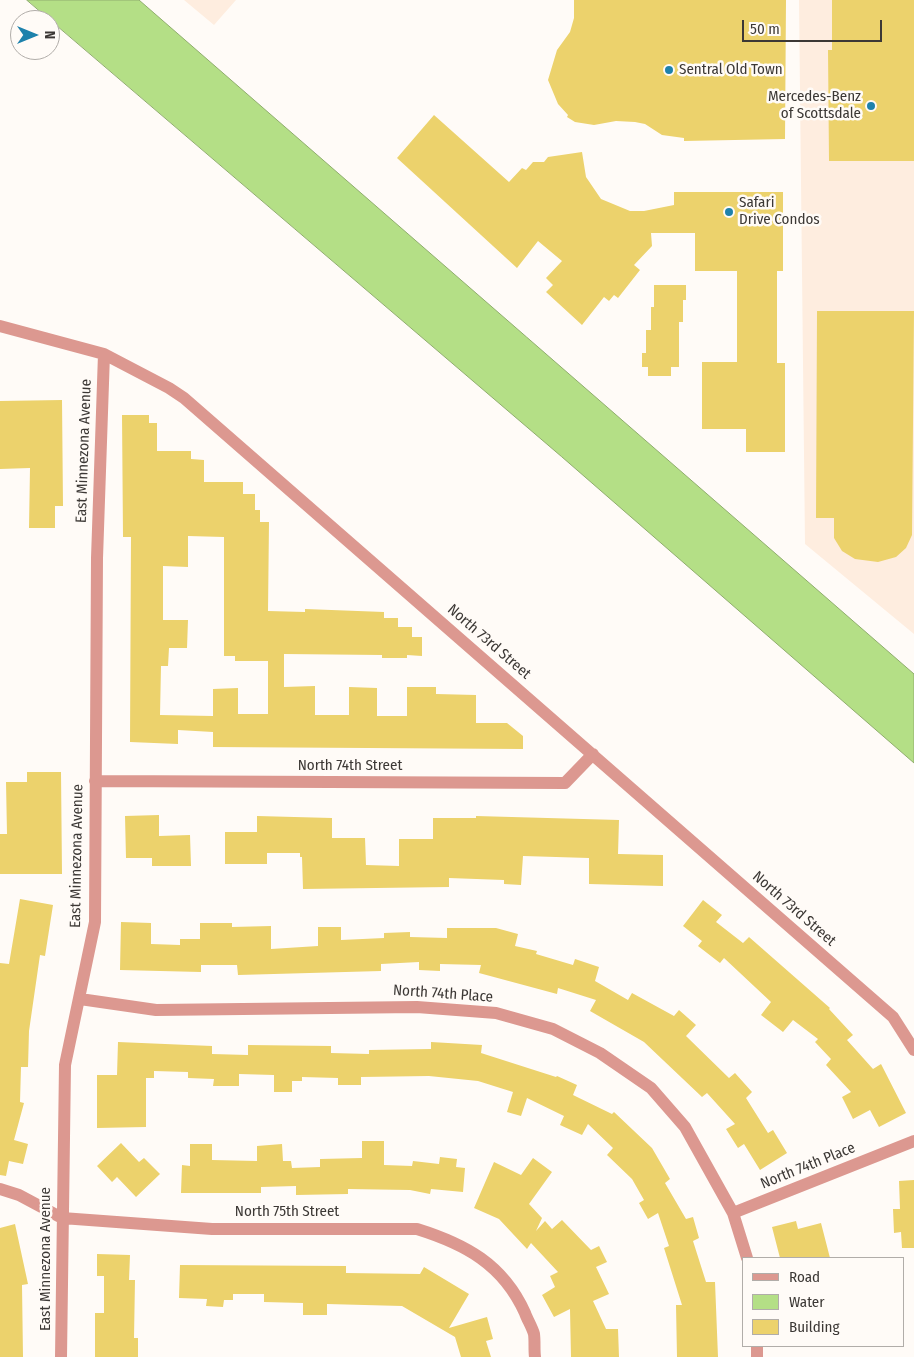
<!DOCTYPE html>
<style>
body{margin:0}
#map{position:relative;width:914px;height:1357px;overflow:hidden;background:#fffbf7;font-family:"Fira Sans Condensed",sans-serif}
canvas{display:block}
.legend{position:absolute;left:742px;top:1257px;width:162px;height:90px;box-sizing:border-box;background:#fffbf7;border:1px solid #b1ada9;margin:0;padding:6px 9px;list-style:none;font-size:15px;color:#3c3835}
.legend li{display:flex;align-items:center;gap:10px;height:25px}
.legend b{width:25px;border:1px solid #b1ada9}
.north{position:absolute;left:10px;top:10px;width:50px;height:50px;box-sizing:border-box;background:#fffbf7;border:1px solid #b1ada9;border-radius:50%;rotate:90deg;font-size:14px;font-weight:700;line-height:20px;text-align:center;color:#3c3835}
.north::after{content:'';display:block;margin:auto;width:18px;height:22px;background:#1e82ac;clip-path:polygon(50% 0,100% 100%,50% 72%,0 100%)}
.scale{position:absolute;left:742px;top:20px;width:140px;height:22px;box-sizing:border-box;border:2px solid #3c3835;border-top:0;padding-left:6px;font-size:15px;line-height:18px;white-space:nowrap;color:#3c3835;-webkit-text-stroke:4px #fffbf7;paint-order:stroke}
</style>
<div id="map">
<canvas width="914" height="1357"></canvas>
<ul class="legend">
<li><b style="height:6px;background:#dc9890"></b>Road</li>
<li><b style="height:14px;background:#b4df86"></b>Water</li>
<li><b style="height:14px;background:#ecd26c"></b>Building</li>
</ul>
<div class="north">N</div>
<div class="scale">50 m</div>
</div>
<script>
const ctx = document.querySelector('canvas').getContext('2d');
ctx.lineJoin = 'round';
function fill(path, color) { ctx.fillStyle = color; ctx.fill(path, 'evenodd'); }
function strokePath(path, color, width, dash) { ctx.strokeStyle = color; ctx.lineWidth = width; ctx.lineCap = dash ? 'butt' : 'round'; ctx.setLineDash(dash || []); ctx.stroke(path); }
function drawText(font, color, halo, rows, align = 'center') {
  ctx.font = font + ' "Fira Sans Condensed",sans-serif'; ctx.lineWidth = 5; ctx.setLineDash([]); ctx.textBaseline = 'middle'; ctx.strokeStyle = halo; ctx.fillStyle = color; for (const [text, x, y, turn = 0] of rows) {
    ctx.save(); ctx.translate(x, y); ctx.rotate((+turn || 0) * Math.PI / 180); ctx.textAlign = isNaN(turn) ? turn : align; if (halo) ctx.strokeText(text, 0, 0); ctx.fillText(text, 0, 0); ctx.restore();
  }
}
const built = new Path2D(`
 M184 0H236L214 25Z
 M799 0H914V634L805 544Z`);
const water = new Path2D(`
 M27 0H139L914 674V763L562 457Z`);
const building = new Path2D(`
 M574 0H786L785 139 684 141V138L662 135 645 124 635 122 616 121 594 125 575 122 567 117 568 115 558 104 548 80 557 50 570 32 574 18Z
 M832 0H914V161H829L828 50H832Z
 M434 115 509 182 522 168 526 170 533 162H544L548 157 582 152 586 177 601 199 630 211H644L674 205V192H783V271H777V363H785V452H746V429H702V362H737V271H695V233H651L652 246 634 265 640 270 618 298 614 295 609 301 604 297 582 325 546 292 553 285 546 278 562 261 538 241 517 268 397 158Z
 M654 285H686V300H683V322H679V367H671V376H648V367H642V353H646V330H651V307H654Z
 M817 311H914L912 535 906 548 896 557 878 562 855 559 842 551 834 538V518H816Z
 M62 400 63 506H55V528H29L30 468 0 469V401Z
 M122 415H149V423H157V451H191V459L204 460V482H243V494H255V510H260V522H269L268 611 305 612V609L384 612V618H398V627H412V637H422V656L407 655V658H382V655L284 654V687L315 686V715H349V687L377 688V716H407V687H436V694L476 695V723H507L523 736V749L213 747V732L178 730V744L130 742 131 537H123ZM188 536 224 537V656H235V661H268V714H238V688L213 689V716L160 715 161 666H168L169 648H187L188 620H163V566L188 567Z
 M27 772H61L62 874H0V834H7L6 782H27Z
 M159 815V836L190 835 191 866H152V858H126L125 816Z
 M257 816 332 818V838H365L366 865 399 866V839H433V818H476V816L619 820 618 854 663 855V886L589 884V858L523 856 521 885 504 884V880L449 878V887L303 889 302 857H300V853H267V864H225V832H257Z
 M20 899 53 905 45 956 40 955 29 1031 28 1067H21L20 1102 24 1103 14 1140 28 1144 23 1164 9 1161 6 1176 0 1175V963L9 964Z
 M703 900 722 915 716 922 743 943 749 937 830 1008 829 1009 853 1035 847 1040 873 1069 881 1064 906 1113 879 1127 870 1110 853 1119 842 1097 851 1092 826 1065 831 1059 815 1042 818 1039 793 1020 783 1032 761 1015 771 1002 724 958 720 963 698 946 702 941 683 926Z
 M121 922 151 923V944L180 945V939H200V923H232V927L271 926V949L318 946V927H341V940L384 938V933L410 932V937L447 938V928H496L518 934 515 946 537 951 536 954 573 965 575 959 599 967 595 981 628 1000 632 993 674 1016 679 1010 696 1025 686 1036 729 1078 735 1073 752 1092 746 1098 768 1133 773 1130 787 1153 760 1170 744 1144 738 1148 726 1129 735 1124 707 1093 702 1097 644 1042 590 1011 596 1000 558 988 557 994 479 973 481 965 440 964V971L419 970V962L381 964V971L238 975 237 965H201V972L120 970Z
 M118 1042 212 1046V1054L248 1055V1045L331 1046V1053L369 1054V1050L431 1049V1042L482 1045 481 1053 556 1077 557 1076 577 1085 573 1095 612 1114 614 1112 652 1148 670 1179 665 1183 686 1219 693 1217 699 1238 693 1241 706 1282H715L718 1357H677L676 1305H682L664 1248 669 1246 658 1213 648 1219 639 1203 644 1200 632 1179 607 1155 613 1148 588 1124 582 1135 560 1125 564 1116 527 1098 521 1116 507 1112 513 1092 478 1081 429 1076 361 1077V1085H338V1078L302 1077V1081H292V1092H274V1075L239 1074V1086H213L214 1079 188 1078V1072L154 1071V1078H146V1127L97 1128V1075H117Z
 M362 1141H384V1165L412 1166 413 1161 439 1164 440 1157 457 1159 456 1167 465 1168 463 1192 431 1189 430 1194 410 1190 348 1189V1194L296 1195V1186L261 1187V1193H181L182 1165 190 1166V1144H212V1160L257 1161V1146L282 1144 283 1161H291L292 1168 320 1167V1159L362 1158Z
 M121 1143 139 1162 144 1158 160 1174 136 1197 117 1177 112 1182 97 1166Z
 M533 1158 552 1172 529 1204 542 1218 536 1231 545 1221 552 1229 562 1220 591 1250 599 1246 607 1262 596 1267 609 1294 593 1301 606 1329H618L619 1357H571L570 1309 554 1317 542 1295 555 1287 550 1276 558 1272 531 1243 527 1249 499 1219 474 1208 494 1162 521 1175Z
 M914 1180V1248H902L901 1232 894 1233 893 1209H900L899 1181Z
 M796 1221 798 1229 821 1223 830 1258H780L772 1227Z
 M15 1224 28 1284 22 1285 23 1357H0V1228Z
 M97 1254 130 1255 129 1280H135L134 1338H138V1357H95V1313H104V1276H97Z
 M180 1265 346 1266V1273L420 1274 424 1267 469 1294 449 1328 487 1317 493 1339 486 1341 491 1357H461L455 1337 402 1306 327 1304V1315H303V1303L264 1302V1294H233V1300H224L223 1307 206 1306 207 1299 179 1298Z`);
const minor = new Path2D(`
 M0 326 104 354 169 388 184 398 893 1017 914 1050
 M95 781 565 783 593 754
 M80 999 156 1010 417 1007 496 1013 553 1029 600 1053 651 1088 685 1127 733 1213 747 1258
 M0 1189 19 1195 62 1218 212 1229H417C465 1244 503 1264 525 1313 527 1319 532 1327 534 1334 535 1341 534 1350 535 1357
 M733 1213 914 1141
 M61 1357 65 1065 95 922 97 558 104 354
 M757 1357V1346`);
const markers = [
 [669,70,5,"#1e82ac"],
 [871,106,5,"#1e82ac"],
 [729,212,5,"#1e82ac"]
];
const poiNames = [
 ["Sentral Old Town",679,70],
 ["Mercedes-Benz",861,97,"right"],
 ["of Scottsdale",861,114,"right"],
 ["Safari",739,203],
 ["Drive Condos",739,220]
];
const streetNames = [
 ["East Minnezona Avenue",84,451,-88],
 ["North 73rd Street",489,642,41],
 ["North 74th Street",350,766],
 ["East Minnezona Avenue",77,856,-89],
 ["North 73rd Street",794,909,41],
 ["North 74th Place",443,994,4],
 ["North 74th Place",808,1166,-22],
 ["North 75th Street",287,1212],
 ["East Minnezona Avenue",46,1259,-90]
];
fill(built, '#feeddf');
fill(water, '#b4df86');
strokePath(water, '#90ad6e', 1);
fill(building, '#ecd26c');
strokePath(minor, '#dc9890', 12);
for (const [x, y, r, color] of markers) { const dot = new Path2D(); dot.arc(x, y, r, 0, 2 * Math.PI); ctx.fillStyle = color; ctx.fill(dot); strokePath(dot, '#fffbf7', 2); }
drawText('15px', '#3c3835', '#fffbf7', poiNames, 'left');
drawText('15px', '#3c3835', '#fffbf7', streetNames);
</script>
